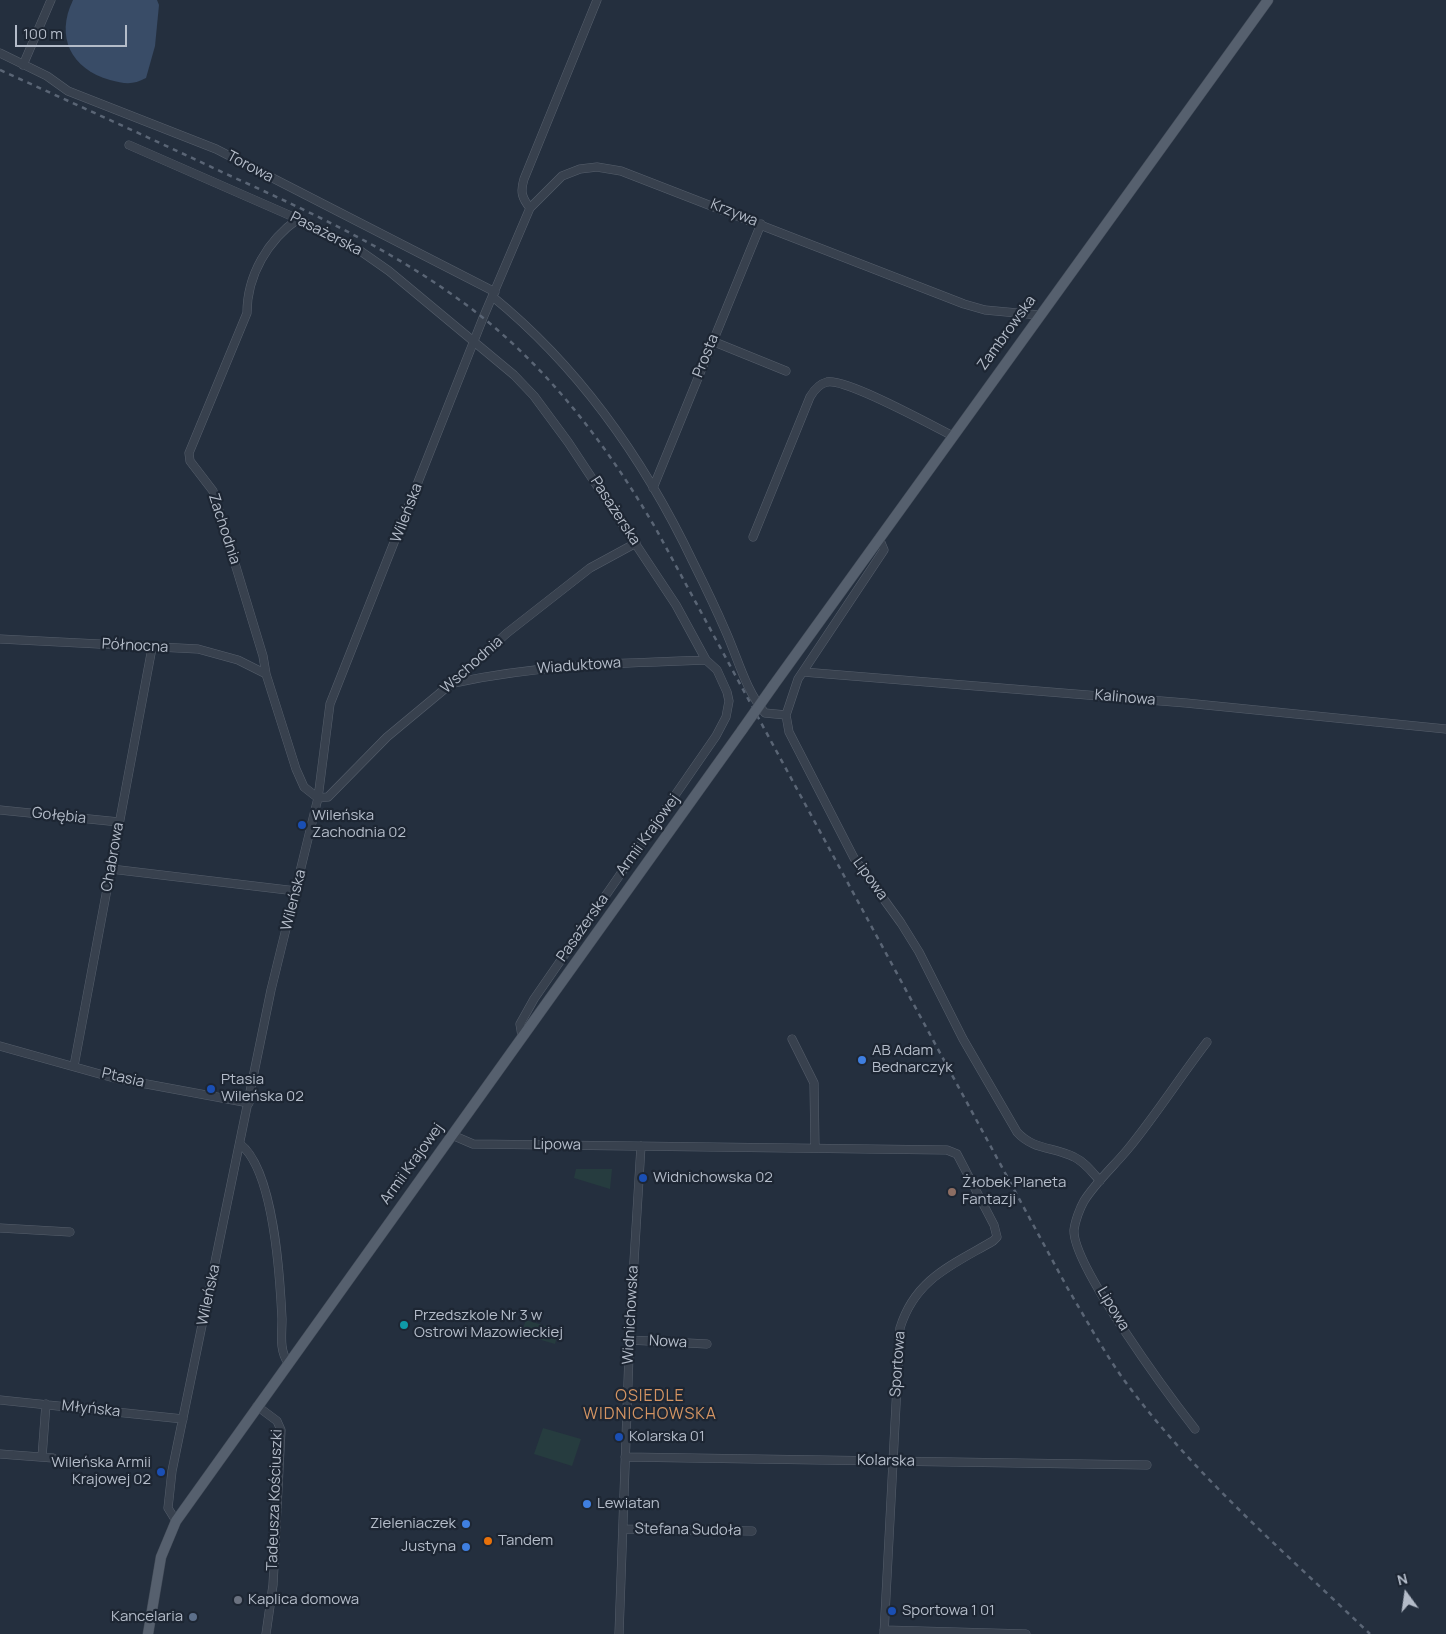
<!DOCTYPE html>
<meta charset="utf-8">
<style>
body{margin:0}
#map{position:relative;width:1446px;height:1634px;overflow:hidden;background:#242f3e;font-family:Manrope,sans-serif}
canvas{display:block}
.north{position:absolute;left:1381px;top:1569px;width:50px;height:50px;-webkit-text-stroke:4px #1d2633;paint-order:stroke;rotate:346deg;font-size:14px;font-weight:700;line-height:20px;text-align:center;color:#b4bcc9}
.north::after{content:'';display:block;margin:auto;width:18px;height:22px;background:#b4bcc9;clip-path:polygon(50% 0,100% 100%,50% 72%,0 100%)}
.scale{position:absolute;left:15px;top:25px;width:112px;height:22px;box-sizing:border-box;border:2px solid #b4bcc9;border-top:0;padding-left:6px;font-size:15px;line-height:18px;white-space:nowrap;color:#b4bcc9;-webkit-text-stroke:4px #1d2633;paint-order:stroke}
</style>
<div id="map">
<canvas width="1446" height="1634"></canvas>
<div class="north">N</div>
<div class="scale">100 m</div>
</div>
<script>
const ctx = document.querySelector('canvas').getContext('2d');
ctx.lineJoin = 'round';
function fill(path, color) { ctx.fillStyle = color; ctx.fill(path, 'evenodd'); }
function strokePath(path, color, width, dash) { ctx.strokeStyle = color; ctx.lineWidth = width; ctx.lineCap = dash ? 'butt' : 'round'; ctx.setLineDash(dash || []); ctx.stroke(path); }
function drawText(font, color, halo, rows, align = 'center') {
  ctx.font = font + ' Manrope,sans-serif'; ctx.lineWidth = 4.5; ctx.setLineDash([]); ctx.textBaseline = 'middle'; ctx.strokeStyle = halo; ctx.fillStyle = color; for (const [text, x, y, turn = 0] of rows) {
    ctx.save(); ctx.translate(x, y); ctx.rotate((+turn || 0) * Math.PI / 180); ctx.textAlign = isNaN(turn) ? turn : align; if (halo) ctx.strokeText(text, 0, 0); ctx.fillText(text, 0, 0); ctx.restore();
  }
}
const green = new Path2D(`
 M576 1169H612L610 1189 574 1178Z
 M526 1320 559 1330 555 1344 521 1334Z
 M543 1428 581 1439 572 1466 534 1454Z`);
const water = new Path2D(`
 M73 0H157L159 5 155 46 146 78C133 85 125 84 110 80 71 69 55 37 73 0Z`);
const minor = new Path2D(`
 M0 53 47 76 68 91 216 149 495 292
 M23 65 51 0
 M129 145 298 219 359 250 389 271 514 375 534 396 568 442 676 605 706 660 717 670 727 692 729 701 726 717 716 736 534 999 520 1024 522 1036
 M530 208C522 198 520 192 524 179L597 0
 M298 219C268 240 247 275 247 313L189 453 190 461 213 491 263 656 266 674 296 769 304 787 318 798
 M493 297C580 368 646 463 694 564 705 586 716 609 726 632 738 659 746 691 765 713L786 715
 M712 341 786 371
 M653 488 761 224
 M753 537 810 397C814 390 819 384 827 382 846 378 931 425 953 436
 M879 538 884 550 798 679 786 715 789 732 854 858 901 923 919 952 963 1039 1017 1132C1033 1150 1054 1147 1074 1157 1085 1162 1092 1172 1100 1181
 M0 639 198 649 238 660 266 674
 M803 672 1186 703 1446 729
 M454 683C539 665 620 663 706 660
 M318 798 328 797 387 737 452 683 507 633 590 568 636 543
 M0 810 119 822
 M111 869 296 891
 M792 1039 814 1083 815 1148
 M0 1046 114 1078 249 1103
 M74 1066 152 648
 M452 1135 473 1144 947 1150 957 1154 994 1225 997 1237 993 1241C952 1265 915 1279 900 1328L884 1634
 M240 1144C274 1170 280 1277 282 1319 282 1335 279 1349 288 1363
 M0 1228 70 1232
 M629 1340 707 1344
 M0 1400 183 1419
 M257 1406 277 1421 281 1430 273 1585 266 1634
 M1195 1429C1170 1397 1072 1265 1074 1230 1075 1221 1080 1208 1084 1201 1096 1182 1114 1166 1128 1149 1156 1115 1180 1077 1207 1042
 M0 1454 53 1458
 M42 1457 46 1404
 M625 1457 1147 1465
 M176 1521 168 1508 172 1471 271 990 318 798 330 704 483 318 530 208 562 176 580 169 597 167 621 171 964 304 985 310 1039 315
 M623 1529 752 1531
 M884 1630 1026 1634
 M619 1634 630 1327 641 1146`);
const major = new Path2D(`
 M773 686 1268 0
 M148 1634 161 1557 176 1521 742 730`);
const rail = new Path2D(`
 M0 70C75 104 150 138 224 173 315 214 404 255 482 317 554 375 610 450 656 529L1068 1289C1089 1324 1108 1360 1133 1392 1202 1482 1289 1556 1370 1634`);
const majorBridge = new Path2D(`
 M742 730 773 686`);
const markers = [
 [302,825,5,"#1a4fb4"],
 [862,1060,5,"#3f7fe0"],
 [211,1089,5,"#1a4fb4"],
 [643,1178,5,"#1a4fb4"],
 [952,1192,5,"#8d6e63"],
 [404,1325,5,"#0f9aa8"],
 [619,1437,5,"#1a4fb4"],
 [161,1472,5,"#1a4fb4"],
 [587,1504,5,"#3f7fe0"],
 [466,1524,5,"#3f7fe0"],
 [488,1541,5,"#e8710a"],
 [466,1547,5,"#3f7fe0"],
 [238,1600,5,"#6b7280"],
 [892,1611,5,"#1a4fb4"],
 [193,1617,5,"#5c6f8a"]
];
const streetNames = [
 ["Torowa",250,167,28],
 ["Krzywa",734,213,22],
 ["Pasażerska",326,234,27],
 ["Zambrowska",1007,333,-54],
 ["Prosta",706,356,-68],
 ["Pasażerska",615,511,57],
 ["Wileńska",407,513,-69],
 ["Zachodnia",224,529,72],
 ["Północna",135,646,3],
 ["Wschodnia",472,665,-42],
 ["Wiaduktowa",579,666,-4],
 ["Kalinowa",1125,698,5],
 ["Gołębia",59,816,6],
 ["Armii Krajowej",648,835,-54],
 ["Chabrowa",113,857,-80],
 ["Lipowa",870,879,54],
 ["Wileńska",294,900,-76],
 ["Pasażerska",583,928,-55],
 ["Ptasia",123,1078,13],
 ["Lipowa",557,1145,1],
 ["Armii Krajowej",412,1164,-54],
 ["Wileńska",209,1295,-78],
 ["Lipowa",1113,1309,59],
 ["Widnichowska",631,1315,-87],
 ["Nowa",668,1342,3],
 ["Sportowa",898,1364,-86],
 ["Młyńska",91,1409,6],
 ["Kolarska",886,1461,1],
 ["Tadeusza Kościuszki",275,1500,-88],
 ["Stefana Sudoła",688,1530,1]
];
const poiNames = [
 ["Wileńska",312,816],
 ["Zachodnia 02",312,833],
 ["AB Adam",872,1051],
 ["Bednarczyk",872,1068],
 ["Ptasia",221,1080],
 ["Wileńska 02",221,1097],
 ["Widnichowska 02",653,1178],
 ["Żłobek Planeta",962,1183],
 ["Fantazji",962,1200],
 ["Przedszkole Nr 3 w",414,1316],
 ["Ostrowi Mazowieckiej",414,1333],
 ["Kolarska 01",629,1437],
 ["Wileńska Armii",151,1463,"right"],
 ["Krajowej 02",151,1480,"right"],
 ["Lewiatan",597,1504],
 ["Zieleniaczek",456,1524,"right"],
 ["Tandem",498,1541],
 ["Justyna",456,1547,"right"],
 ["Kaplica domowa",248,1600],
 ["Sportowa 1 01",902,1611],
 ["Kancelaria",183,1617,"right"]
];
const neighbourhoodNames = [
 ["OSIEDLE",650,1397],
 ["WIDNICHOWSKA",650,1415]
];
fill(green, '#263c3f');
fill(water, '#394c67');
strokePath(minor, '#565f6c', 9);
strokePath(major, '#414a57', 11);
strokePath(minor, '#38414e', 8);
strokePath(major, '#56606e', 10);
strokePath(rail, '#5a6575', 2.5, [5, 5]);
strokePath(majorBridge, '#414a57', 11, []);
strokePath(majorBridge, '#56606e', 10);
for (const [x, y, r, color] of markers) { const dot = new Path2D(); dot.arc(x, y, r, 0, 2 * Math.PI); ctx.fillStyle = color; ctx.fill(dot); strokePath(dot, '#1d2633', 2); }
drawText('15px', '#b4bcc9', '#1d2633', streetNames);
drawText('15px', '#b4bcc9', '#1d2633', poiNames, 'left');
ctx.letterSpacing = '1px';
drawText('16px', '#d59563', '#1d2633', neighbourhoodNames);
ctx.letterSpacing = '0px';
</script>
